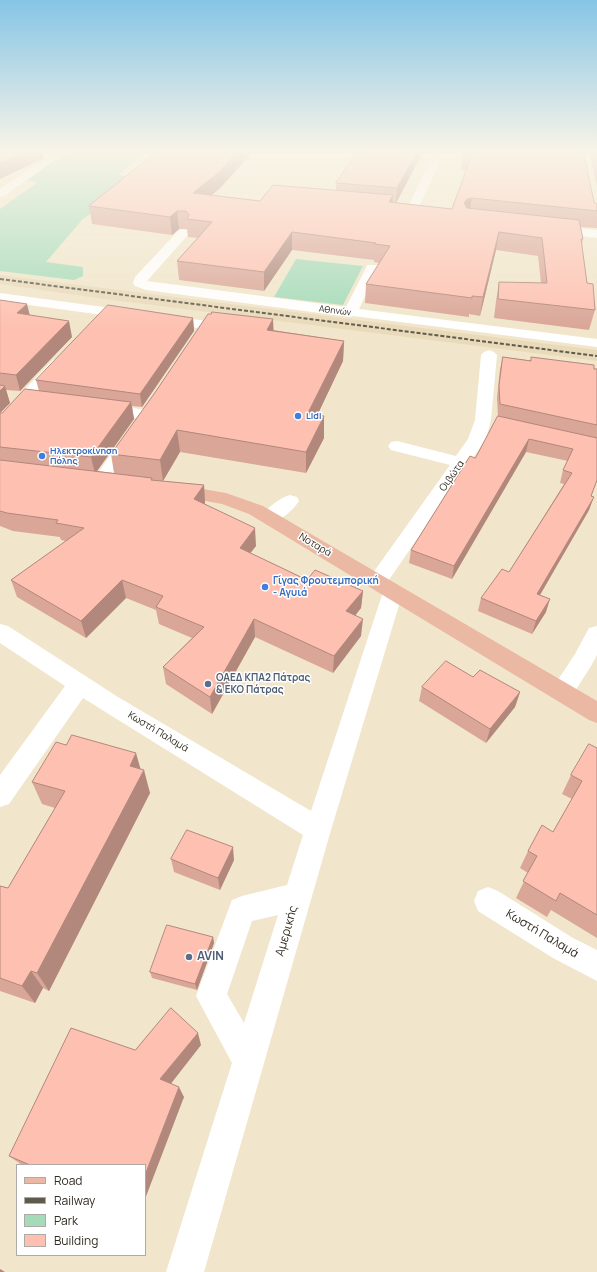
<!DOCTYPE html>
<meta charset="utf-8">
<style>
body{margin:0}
#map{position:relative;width:597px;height:1272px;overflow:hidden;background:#f1e6cb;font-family:Manrope,sans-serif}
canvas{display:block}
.legend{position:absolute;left:16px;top:1164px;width:130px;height:92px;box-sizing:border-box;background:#fff;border:1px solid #adaba7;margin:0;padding:5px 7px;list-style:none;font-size:12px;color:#312c22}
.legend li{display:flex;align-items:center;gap:8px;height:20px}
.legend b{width:20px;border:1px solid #adaba7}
</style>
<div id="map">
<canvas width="597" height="1272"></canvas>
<ul class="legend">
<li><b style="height:5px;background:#ebb8a3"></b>Road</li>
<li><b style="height:5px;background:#605a4c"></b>Railway</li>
<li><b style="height:11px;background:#a5dbb9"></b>Park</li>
<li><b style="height:11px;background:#fec1b1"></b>Building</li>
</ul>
</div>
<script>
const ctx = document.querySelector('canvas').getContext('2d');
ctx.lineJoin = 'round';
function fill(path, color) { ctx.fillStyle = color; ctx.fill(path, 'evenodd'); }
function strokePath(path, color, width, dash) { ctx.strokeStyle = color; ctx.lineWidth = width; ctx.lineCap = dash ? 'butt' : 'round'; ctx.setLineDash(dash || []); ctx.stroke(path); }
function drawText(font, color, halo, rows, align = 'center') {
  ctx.font = font + ' Manrope,sans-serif'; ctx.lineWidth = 3; ctx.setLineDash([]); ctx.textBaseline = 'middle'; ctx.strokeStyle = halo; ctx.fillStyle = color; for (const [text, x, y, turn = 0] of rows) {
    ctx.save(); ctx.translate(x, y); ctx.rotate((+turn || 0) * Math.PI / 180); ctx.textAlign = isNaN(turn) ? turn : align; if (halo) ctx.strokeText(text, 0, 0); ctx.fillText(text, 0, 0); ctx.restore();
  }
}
const built = new Path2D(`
 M0 275 597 350V361L104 299 0 284Z`);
const green = new Path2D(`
 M68 150H148L119 174 134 181 82 220 46 262 83 267V276L74 280 0 271V209L38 182 23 180Z
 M296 259 363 266 343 305 274 297Z`);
const minor = new Path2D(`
 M58 150H70L4 196 0 197V189Z
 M435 150H445L418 209 407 212 382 210 380 208 382 206 409 205Z
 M584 155H597V161L580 160 579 158Z
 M552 225 597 230V238L548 232 546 229 548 226Z
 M183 229 187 230 189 233 187 236 147 281 346 307 366 268 367 265H377L378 268 359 309 597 339V347L353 316 350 317 146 290 135 286 133 283 135 277 179 230Z
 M0 293 207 321 212 322 214 325 198 349 193 350 188 349 186 346 198 328 0 301Z
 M489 350 494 352 497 355 491 420 486 439 384 587 377 589 370 587 367 582 370 577 450 465 391 450 388 446 391 442 397 441 456 456 468 439 475 420 481 355 484 352Z
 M58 358 63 360 66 363 63 366 6 429 0 430V415L53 360Z
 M103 404 148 410 154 411 156 415 154 419 148 420 97 412 95 409 97 406Z
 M129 436 135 437 138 441 107 485 101 487 95 485 92 481 95 477 123 437Z
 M290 495 297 497 299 501C292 512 276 526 262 522L259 518C266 509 279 498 290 495Z
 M393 585 400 587 403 592 331 830 204 1272H166L232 1063 196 996 232 900 242 896 287 885 303 835 83 698 9 804 0 807V775L65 686 0 643V624L8 626 118 697 311 811 383 592 386 587ZM278 915 244 1023 227 994 252 921Z
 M597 626V655L591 666 570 699 562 701 554 699 550 692 575 654 589 628Z
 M488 887 498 891 573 938 597 950V981L553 958 478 911 474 901 478 891Z`);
const major = new Path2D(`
 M174 484 226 493 263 506 597 701V723L589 720 249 514 222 504 167 494 165 490 167 486Z`);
const rail = new Path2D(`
 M0 279 597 356`);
const wall = new Path2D(`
 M159 150H258L254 154H251L220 188 212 195 260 201 336 190V183L424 150 396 203H392L452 209 466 171 461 170 462 150H583L594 202 597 211V228L581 227 583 239 582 245 587 283 595 310 589 330 494 318 496 301 499 282 541 283 538 256 496 250 480 316 469 314V317L365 303 366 284 379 263 374 262V260L292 250 264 291 179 280 177 261 198 238 188 237 187 229H179L172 235 92 224 89 206Z
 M589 150H597V186Z
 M0 300 72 337 20 391 6 390 10 403 0 413H2L39 391 36 380 193 318 194 331 142 407 132 406 134 419 97 471 114 473 111 454 273 319V330L344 341 343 361 317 415 324 438 306 473 180 452 163 481 204 485 205 503V504L256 546 250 553 307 580 363 591 361 608 355 615 361 636 333 673 255 637 212 714 166 684 163 667 192 638 159 624 156 610 126 598 86 638 17 597 11 580 66 541 61 540 60 537 13 531 0 526Z
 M503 357 597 369V481L591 496 589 510 540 595 546 612 532 634 478 611 481 598 509 572 564 484 560 483 563 470 568 461 526 452 452 579 409 563 411 550 475 458 498 417 497 398 500 369Z
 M473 677 520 692 515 707 486 743 419 701 422 687Z
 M597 748V938L551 910 547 917 516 898 528 873 520 868 528 851 553 832 572 799 562 794 571 775Z
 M141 769 150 793 49 991 43 988 35 1003 0 991V886L8 888 55 808 42 804 32 782Z
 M171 859 234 860 220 890 174 872Z
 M213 937 214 943 197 990 152 978 150 972Z
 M201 1045 171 1083 184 1097 145 1165H22L9 1156 135 1050Z`);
const shadedWall = new Path2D(`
 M20 150H42L44 158 40 160 0 179V163Z
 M239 150H250L251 154 220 188 195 210 193 193Z
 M254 150H258L254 154Z
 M418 150H424L396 203 397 188Z
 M393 195 391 212 389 202Z
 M472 198 469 216 464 203 467 199Z
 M177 211 179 229 172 235 170 217Z
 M292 232V250L264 291V272Z
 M499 232 496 250 480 316 483 297Z
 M27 304 31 320 17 313Z
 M193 318 194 331 142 407 140 394Z
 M273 319 274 340 267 330Z
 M69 321 72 337 20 391 16 375Z
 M344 341 343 361 308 435V413Z
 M5 386 10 403 0 413V391Z
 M131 402 134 419 95 474 91 457Z
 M324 416V438L306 473V452Z
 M177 430 180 452 163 481 160 460Z
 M529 439 526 452 452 579 454 566Z
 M204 485 205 503 197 516 194 499Z
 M594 497 589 510 533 607 537 594Z
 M255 528 256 546 241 565 240 548Z
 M122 580 126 598 86 638 81 621Z
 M363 591 361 608 345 629 346 611Z
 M550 599 546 612 532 634 536 621Z
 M254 619 255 637 212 714 210 697Z
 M363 619 361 636 333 673 334 656Z
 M520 692 515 707 486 743 490 729Z
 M136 753 142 774 144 770 150 793 49 991 37 973 130 766Z
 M233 847 234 860 220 890 218 878Z
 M213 937 214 943 197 990 195 984Z
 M31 971 43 988 35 1003 22 986Z
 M198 1033 201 1045 166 1090 160 1079Z
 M179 1087 184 1097 145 1199V1175Z
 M0 1269 5 1272H0Z`);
const building = new Path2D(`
 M0 150H28L0 163Z
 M159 150H239L219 172 193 193 260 201 273 185 393 195 389 202 452 209 472 155 463 154V150H583L594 202 597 204V211L472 198 467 199 464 203 467 208 579 220 583 239H581L587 283 593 284 595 310 498 299 499 282 547 283 542 238 499 232 483 297 472 296V298L366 284 390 246 375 244 376 243 292 232 264 272 177 261 212 222 187 219 189 215 186 211H177L170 217 89 206Z
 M359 150H418L397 188 336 183Z
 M0 300 27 304 17 313 69 321 16 375 0 373Z
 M108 305 193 318 140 394 36 380Z
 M212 312 273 319 267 330 344 341 308 413 324 416 306 452 177 430 160 460 111 454 154 394 208 314H211Z
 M503 357 531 361V357L594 365V369H597V425L500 404 499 386Z
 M0 385 5 386 0 391Z
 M25 389 131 402 91 457 0 447V413H2Z
 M498 416 597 438V480L591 496 594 497 537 594 550 599 536 621 481 598 502 569 509 572 572 473 563 470 573 449 529 439 454 566 411 550 470 456 475 458Z
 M0 460 152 478 151 480 204 485 194 499 255 528 240 548 307 580 315 570 363 591 346 611 363 619 334 656 254 619 210 697 163 667 204 627 156 607 163 596 122 580 81 621 11 580 84 528 56 523 58 520 7 513 0 511Z
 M446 661 473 677 480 670 520 692 490 729 422 687Z
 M72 735 136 753 130 766 144 770 37 973 31 971 22 986 0 978V886L8 888 65 791 32 782 56 742 66 745Z
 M589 744 597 748V915L560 893 556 901 523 881 537 856 528 851 542 825 553 832 582 781 571 775Z
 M187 830 233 847 218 878 171 859Z
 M167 925 213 937 195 984 150 972Z
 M171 1008 198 1033 160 1079 179 1087 145 1175V1165H30L9 1156 71 1028 135 1050Z`);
const markers = [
 [298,416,4,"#3f7fe0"],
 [42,456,4,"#3f7fe0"],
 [265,587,4,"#3f7fe0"],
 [208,684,4,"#5c6f8a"],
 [189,957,4,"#5c6f8a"]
];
const farStreetnames = [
 ["Αθηνών",335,311,7]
];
const farShopnames = [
 ["Lidl",306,416],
 ["Ηλεκτροκίνηση",50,451],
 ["Πόλης",50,461]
];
const streetNames = [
 ["Οιβώτα",452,476,-55],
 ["Νοταρά",315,545,31],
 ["Κωστή Παλαμά",158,732,31]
];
const shopNames = [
 ["Γίγας Φρουτεμπορική",273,581],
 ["- Αγυιά",273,593]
];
const serviceNames = [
 ["ΟΑΕΔ ΚΠΑ2 Πάτρας",216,678],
 ["& ΕΚΟ Πάτρας",216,690]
];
const nearStreetnames = [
 ["Αμερικής",287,931,-74],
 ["Κωστή Παλαμά",542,934,31]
];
const nearServicenames = [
 ["AVIN",197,957]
];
fill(built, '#e9daba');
fill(green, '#a5dbb9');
fill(minor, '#fff');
fill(major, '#ebb8a3');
strokePath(rail, '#605a4c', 2, [4, 2]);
fill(wall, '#daa698');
fill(shadedWall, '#b2877c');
fill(building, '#fec1b1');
strokePath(building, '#b2877c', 1);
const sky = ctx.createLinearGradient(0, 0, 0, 328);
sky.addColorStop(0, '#86c5e6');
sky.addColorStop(0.46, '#f9f4e8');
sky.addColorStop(1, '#f9f4e800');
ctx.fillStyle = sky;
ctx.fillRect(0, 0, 597, 328);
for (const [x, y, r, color] of markers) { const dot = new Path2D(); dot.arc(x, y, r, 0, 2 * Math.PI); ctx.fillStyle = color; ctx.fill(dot); strokePath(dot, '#fff', 1.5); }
drawText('9px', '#312c22', '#fff', farStreetnames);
drawText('bold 9px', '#366cbe', '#fff', farShopnames, 'left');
drawText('10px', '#312c22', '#fff', streetNames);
drawText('bold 10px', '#366cbe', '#fff', shopNames, 'left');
drawText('bold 10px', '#4e5e75', '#fff', serviceNames, 'left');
drawText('12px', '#312c22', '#fff', nearStreetnames);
drawText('bold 12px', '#4e5e75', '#fff', nearServicenames, 'left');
</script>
